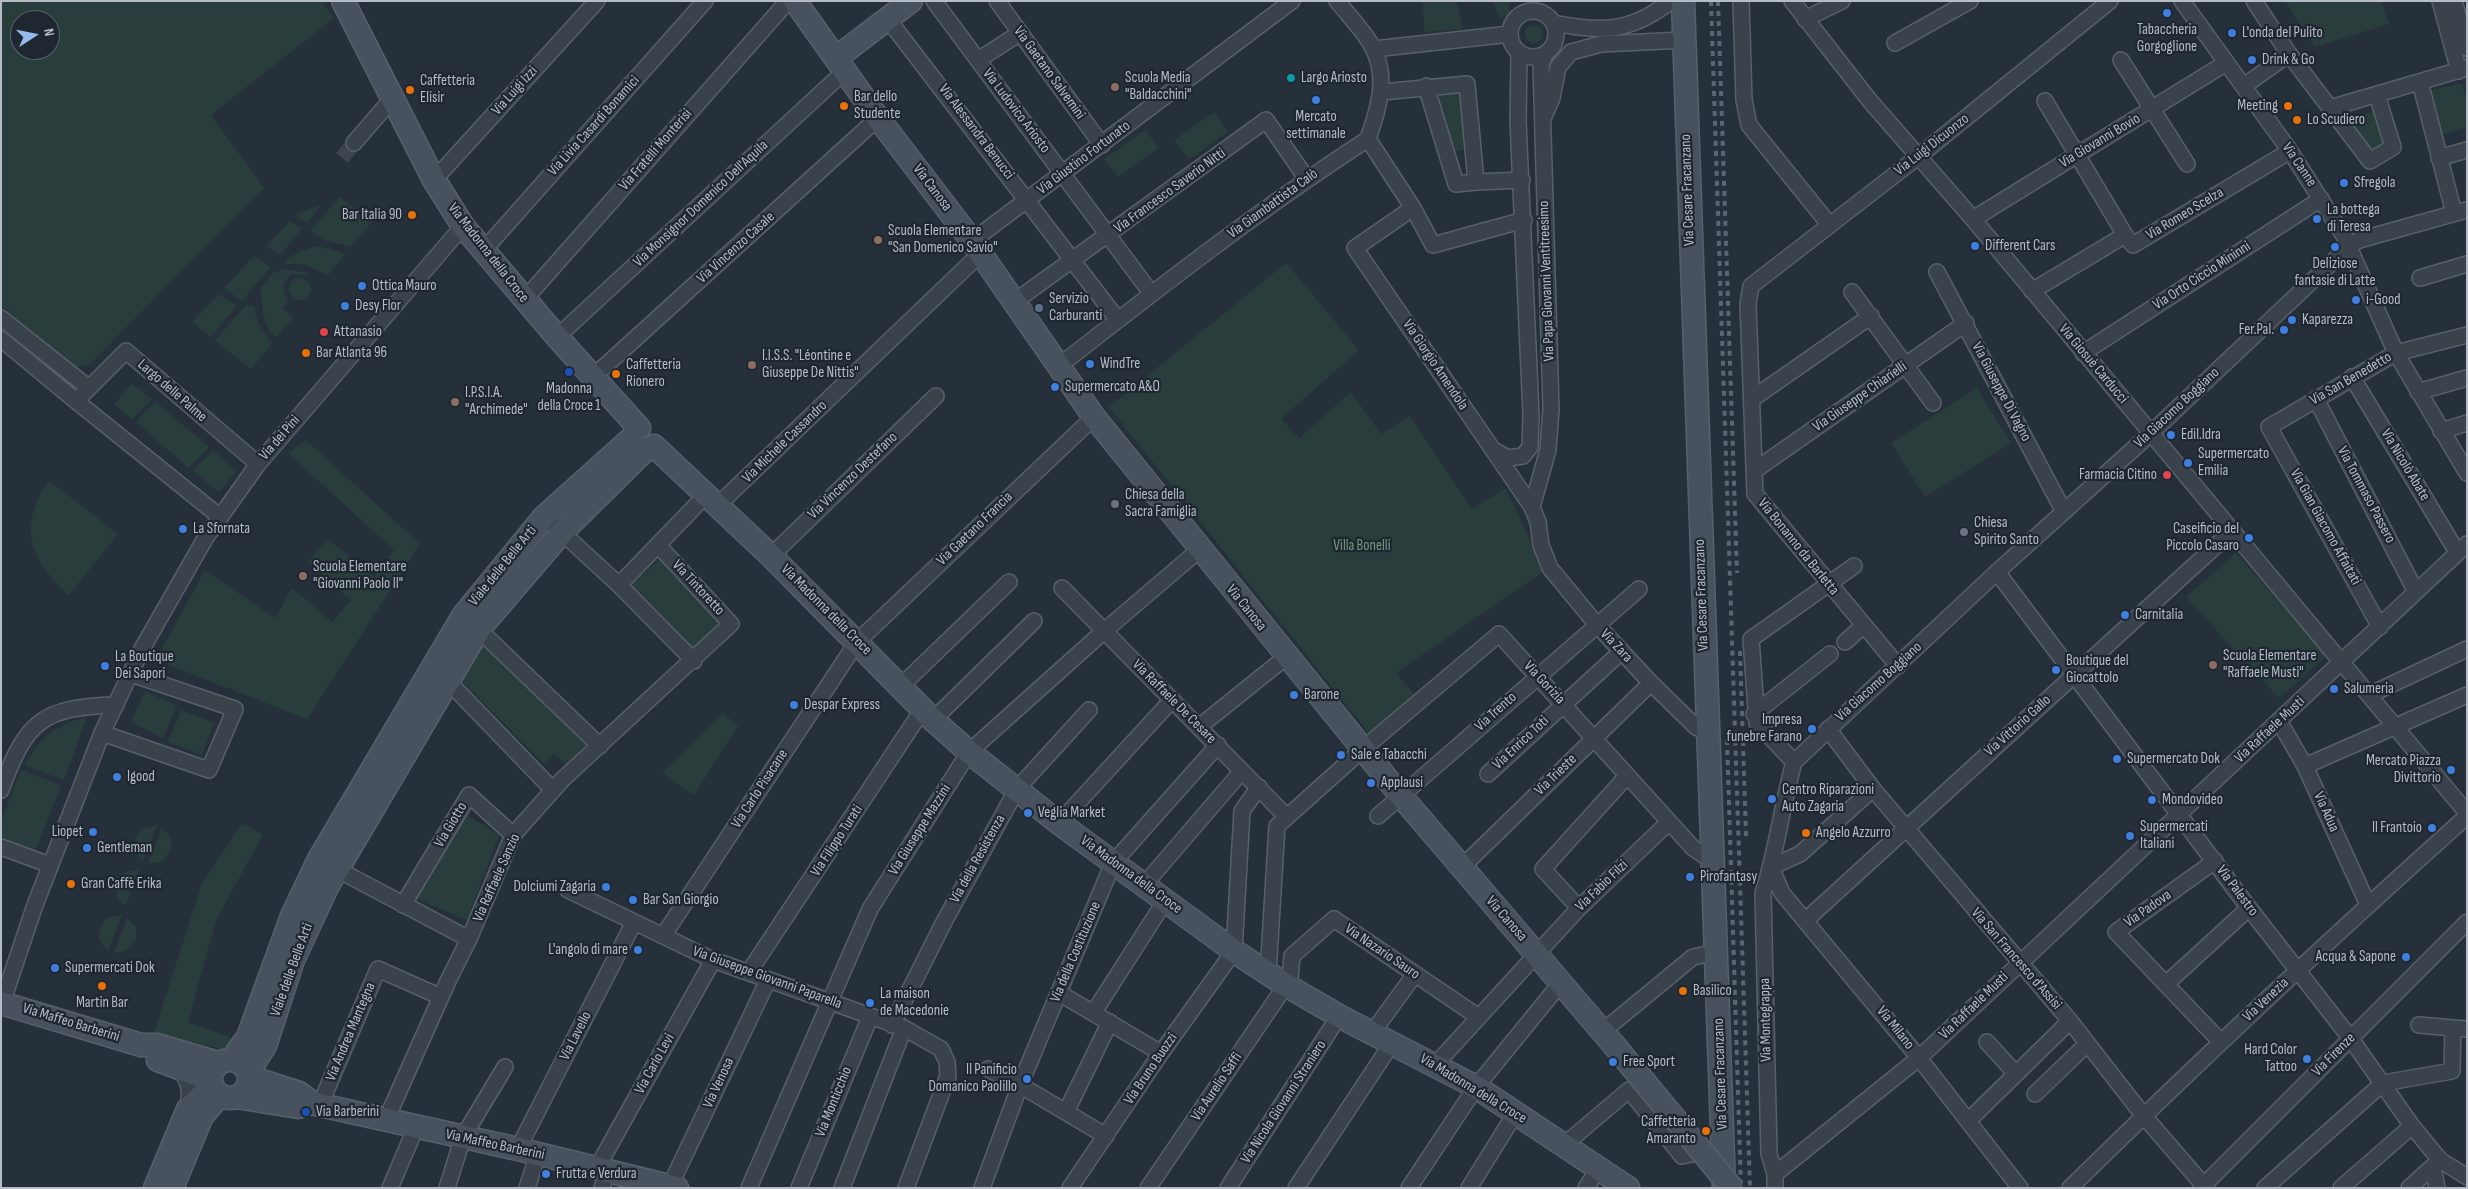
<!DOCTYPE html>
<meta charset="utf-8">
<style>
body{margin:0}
#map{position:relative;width:2468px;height:1189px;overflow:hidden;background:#26303b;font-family:"Sofia Sans Condensed",sans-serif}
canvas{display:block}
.frame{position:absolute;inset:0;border:2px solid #b6bdc7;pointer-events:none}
.north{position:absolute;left:10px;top:10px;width:50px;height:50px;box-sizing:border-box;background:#1f2731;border:1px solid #5b636d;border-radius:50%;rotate:79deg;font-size:14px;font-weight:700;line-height:20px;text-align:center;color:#b6bdc7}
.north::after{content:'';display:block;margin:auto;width:18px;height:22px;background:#94b9ed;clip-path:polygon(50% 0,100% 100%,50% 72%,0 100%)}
</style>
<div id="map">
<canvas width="2468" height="1189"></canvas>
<div class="frame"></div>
<div class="north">N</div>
</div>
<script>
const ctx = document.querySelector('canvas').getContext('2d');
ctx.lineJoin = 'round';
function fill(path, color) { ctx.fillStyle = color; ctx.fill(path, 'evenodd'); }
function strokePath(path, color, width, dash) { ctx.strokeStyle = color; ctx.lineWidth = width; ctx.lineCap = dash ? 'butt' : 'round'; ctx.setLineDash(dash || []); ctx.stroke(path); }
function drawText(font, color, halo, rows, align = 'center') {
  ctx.font = font + ' "Sofia Sans Condensed",sans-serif'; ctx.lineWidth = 4.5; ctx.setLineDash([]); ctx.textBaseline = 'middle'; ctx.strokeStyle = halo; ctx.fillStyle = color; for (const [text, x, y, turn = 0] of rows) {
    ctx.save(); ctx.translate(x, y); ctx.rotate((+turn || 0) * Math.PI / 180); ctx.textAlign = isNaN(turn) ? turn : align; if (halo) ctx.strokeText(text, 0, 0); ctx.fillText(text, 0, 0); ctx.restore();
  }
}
const green = new Path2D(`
 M1 1H321L334 18 211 115 264 188 89 365 75 367 1 305ZM20 20H50V50H20Z
 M1423 1H1456L1463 29 1424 32Z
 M1493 1H1509V14L1499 19Z
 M2285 1H2381L2389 24 2315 47Z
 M1525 34a9 9 0 1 1 18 0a9 9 0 1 1-18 0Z
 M2462 83 2467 102V127L2441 135 2429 91Z
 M1463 88 1469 149 1455 152 1438 92Z
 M2379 110 2387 145 2371 154 2346 120Z
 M1214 112 1228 132 1189 160 1174 140Z
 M1145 130 1159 148 1118 177 1104 159Z
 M340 197 372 222 351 247 322 239 310 230Z
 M321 205 307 224 295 214Z
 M290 221 302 229 280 255 266 246Z
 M319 246 346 254 328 275 304 264H286L285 260C296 253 306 248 319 246Z
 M254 256 271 267 242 301 224 288Z
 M1286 263 1359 350 1281 419 1299 438 1351 392 1381 434 1410 416 1472 509 1506 488 1544 571 1396 673 1416 696 1371 736 1109 407Z
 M284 269 308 273 307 275 292 274C282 281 281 290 288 301L283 308 293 318 276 338C262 326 262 305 261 288L273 273Z
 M289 289a11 11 0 1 1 22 0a11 11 0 1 1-22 0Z
 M219 294 237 306 210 337 192 322Z
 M247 304 254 307 258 323 272 344 251 369 215 340Z
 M132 384 152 399 132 419 114 404Z
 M1977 388 2011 443 1925 497 1891 443Z
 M155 401 209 447 189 468 136 422Z
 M306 440 420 544 307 719 156 660 205 570 275 618 292 588 332 622 351 600 308 562 328 539 374 577 394 550 288 453Z
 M213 450 237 471 219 492 193 471Z
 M50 481 118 534 69 595C41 570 21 542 36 504 40 494 42 488 50 481Z
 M2236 553 2327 656 2279 698 2186 597Z
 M660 559 722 620 693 649 630 586Z
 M485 641 589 742 566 765 554 753 544 764 462 681Z
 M145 691 177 706 163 738 131 722Z
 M181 710 214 723 202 755 168 742Z
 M723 713 738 726 694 795 662 773Z
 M87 717 64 780 24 765C42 737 54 725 87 717Z
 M21 770 61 785 36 850 1 838V822Z
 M467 815 499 835 467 920 417 899Z
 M242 823 263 835 216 920 188 1022 235 1039 230 1051 154 1033 202 883Z
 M157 825 143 861C132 851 131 840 142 829Z
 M162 828 171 838V851L161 862 148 863Z
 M134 870H139L134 886 119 880 126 872Z
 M116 886 131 892 125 906 118 899Z
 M122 915 108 951C97 941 96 929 107 918Z
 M127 918 136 927V940L126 951 114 953Z`);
const streetTunnel = new Path2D(`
 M342 158 354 143`);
const street = new Path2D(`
 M934 1 1151 293
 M997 1 1102 145
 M1741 1 1744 100 1749 125 1829 224
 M1792 1 1870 101 1973 219 2467 813
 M2182 1 2290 151 2344 236 2396 353 2467 473
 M2254 1 2289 54 2370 161 2393 147 2377 95
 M2440 1 2459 71
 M2454 1 2467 48
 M1510 34a23 23 0 1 1 46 0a23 23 0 1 1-46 0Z
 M887 18 1118 320
 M1805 19 1842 1
 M1553 23C1600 32 1628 33 1667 4
 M1895 43 1970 1
 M1374 49 1510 34
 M978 60 1020 33
 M2121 60 2187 164
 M2420 82 2454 213
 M1426 86 1456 184 1476 182
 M2244 86 2289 54
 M1382 92 1467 84 1476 182 1522 180
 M2045 101 2125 235
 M2330 108 2467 68
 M1544 116 1552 98 1558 67 1571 52 1601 44 1684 40
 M1368 139 1413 208 1433 245 1524 220
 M354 143 392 99
 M2439 158 2467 150
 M434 180 597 1
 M1413 208 1355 248 1532 507 1538 522 1541 545 1550 568 1597 625 1651 683 1696 727 1707 732
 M1973 219 2226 63
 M972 241 1292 1
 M483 251 705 1
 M1937 272 2064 512
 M2420 278 2467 264
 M2032 291 2125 235 2133 245 2290 151
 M1852 292 1933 403
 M525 299 788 1
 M1014 302 1266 120 1307 179
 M1 318 89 388
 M557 337 845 71
 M1 339 76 401
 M2083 353 2321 199
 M1059 366C1160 287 1260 209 1368 139 1378 110 1388 80 1374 50 1367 34 1348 15 1337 1
 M593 377 878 118
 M2352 377 2457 552
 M2418 392 2467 378
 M1752 399 1871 316
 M2316 399 2416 592
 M2441 431 2467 423
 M1495 451 1508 458 1523 456 1530 447 1531 415 1518 121 1519 53
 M1755 470 1966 323
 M718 505 980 254
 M1532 507 1548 450 1551 409 1541 65 1545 54
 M219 516 76 401 126 351 258 464
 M555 526 619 585 694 661
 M771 556 936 396
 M1997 572 2249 908 2351 1039 2412 1126 2440 1160 2467 1177
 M619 585 707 494
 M1062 588 1286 816
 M473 624 600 746
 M2380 627 2269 427 2396 353 2467 335
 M1845 642 1863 626
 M1898 666 1755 494 1748 304 1751 286 1919 156 2110 1
 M443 676 553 790
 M901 686 1009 582
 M2369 695 2467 649
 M1754 714 1830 654
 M933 720 1034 621
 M2279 721 2305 766 2368 905
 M1199 727 1286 657
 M1828 729 1873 789 2070 1021 2143 1115 2206 1188
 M102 733 209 770 235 709 131 674
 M1794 762 1757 723 1751 639 1854 566
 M2305 766 2467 695
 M1488 774 1622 651
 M1 790C26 721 42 707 116 705
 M1378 816 1639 589
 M1059 823 1172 700
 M1 847 50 865
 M2215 861 2116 932 2221 1042
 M329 865 469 939
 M1771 867 1782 893 1919 1058 2020 1188
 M1771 867 1800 854 1873 789
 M1461 868 1651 683
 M1144 885 1242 771
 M568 890 713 960 904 1028 941 1049 947 1062 948 1076 906 1188
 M403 905 469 795 513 835
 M1579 908 1543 869 1627 776
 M1806 920 2231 532
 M663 936 857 642 1094 417
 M749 972 923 709
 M1268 974 1277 826 1363 749 1499 634 1693 848 1711 860
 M1284 984 1290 979 1292 956 1334 919 1477 1016
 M2166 984 2249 908
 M1059 993 1161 1053
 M2 1003 35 905 102 733 143 647 206 537 258 464 463 226
 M1094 1012 1165 901
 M892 1025 945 920 1017 789 1089 710
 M2419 1025 2453 1028
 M1602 1032 1693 957 1717 952
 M1372 1033 1415 974
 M1987 1042 2016 1074
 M1435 1065 1579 908 1669 822
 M178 1067C190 1082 191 1090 188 1109
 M988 1069 1020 1085 1106 1136
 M2035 1094 2087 1044
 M320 1105 378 969 441 997
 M1066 1112 1110 1022
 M386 1120 448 981 469 939 513 835 563 779 731 624 658 545
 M1968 1121 2070 1021
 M1564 1145 1629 1090 1682 1156 1708 1151
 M518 1149 634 922
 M2433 1167 2437 1188
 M597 1168 713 960
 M1775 1174 1919 1058 2467 544
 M670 1186 768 980
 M390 1188 416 1127
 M447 1188 463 1137 505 1067
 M527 1188 538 1154
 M602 1188 607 1171
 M749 1188 870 909 969 752 1103 632 1199 550
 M799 1188 870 1017
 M842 1188 904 1028
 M982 1188 1020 1085 1113 863 1218 745
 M1070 1188 1161 1053 1234 951 1242 811 1259 787
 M1148 1188 1286 985
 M1228 1188 1339 1016
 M1296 1188 1392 1043
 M1409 1188 1476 1087 1560 984
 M1469 1188 1515 1114
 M1586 1188 1599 1168
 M1775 1188V1174L1769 1154 1763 893C1777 850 1782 805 1794 762L1997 572 2150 434 2349 246 2359 240 2467 210
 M2070 1188C2199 1061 2332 937 2467 816
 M2201 1188 2467 922
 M2265 1188 2383 1083 2452 1071 2453 1028 2467 1029
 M2341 1188 2412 1126
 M2409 1188 2440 1160`);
const secondary = new Path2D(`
 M343 1 434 180 463 226 557 337 639 428
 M795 1 878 118 972 241 1094 417 1401 796 1613 1044
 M1683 1 1724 1188
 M836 58 911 1
 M654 446 771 556 933 720 969 752 1059 823 1234 951 1284 984 1339 1016 1476 1087 1628 1188
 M1 1003 141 1045H157L218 1063
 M232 1059 248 1037 292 916 319 859 463 616 544 517 633 437
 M211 1079a19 19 0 1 1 38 0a19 19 0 1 1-38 0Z
 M158 1060 211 1080
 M248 1072 265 1046 293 960 327 887 479 629 562 532 645 450
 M249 1077 299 1093 312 1103 320 1105 518 1149 677 1188
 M237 1097 298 1107 312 1103
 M155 1188 188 1109 212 1086
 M172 1188 202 1116 220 1095`);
const rail = new Path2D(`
 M1711 1 1750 1188
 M1718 1 1737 573
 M1740 651 1746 836
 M1727 740 1741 1188`);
const secondaryBridge = new Path2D(`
 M1613 1044 1732 1188`);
const markers = [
 [2167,13,5,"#3f7fe0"],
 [2232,33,5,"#3f7fe0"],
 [2252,60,5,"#3f7fe0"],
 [1291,78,5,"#0f9aa8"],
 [1115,87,5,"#8d6e63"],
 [410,90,5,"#e8710a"],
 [1316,100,5,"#3f7fe0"],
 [844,106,5,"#e8710a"],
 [2288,106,5,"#e8710a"],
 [2297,120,5,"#e8710a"],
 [2344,183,5,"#3f7fe0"],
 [412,215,5,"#e8710a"],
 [2317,219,5,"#3f7fe0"],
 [878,240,5,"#8d6e63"],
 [1975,246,5,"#3f7fe0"],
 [2335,247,5,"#3f7fe0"],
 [362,286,5,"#3f7fe0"],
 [2356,300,5,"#3f7fe0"],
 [345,306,5,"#3f7fe0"],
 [1039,308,5,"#5c6f8a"],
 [2292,320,5,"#3f7fe0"],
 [2284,330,5,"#3f7fe0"],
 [324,332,5,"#e0444e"],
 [306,353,5,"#e8710a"],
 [1090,364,5,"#3f7fe0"],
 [752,365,5,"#8d6e63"],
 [569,372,5,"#1a4fb4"],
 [616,374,5,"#e8710a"],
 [1055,387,5,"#3f7fe0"],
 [455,402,5,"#8d6e63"],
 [2171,435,5,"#3f7fe0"],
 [2188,463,5,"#3f7fe0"],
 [2167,475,5,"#e0444e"],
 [1115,504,5,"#6b7280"],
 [183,529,5,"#3f7fe0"],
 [1964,532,5,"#6b7280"],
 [2249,538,5,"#3f7fe0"],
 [303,576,5,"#8d6e63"],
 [2125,615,5,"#3f7fe0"],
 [2213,665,5,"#8d6e63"],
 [105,666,5,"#3f7fe0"],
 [2056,670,5,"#3f7fe0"],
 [2334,689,5,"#3f7fe0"],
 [1294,695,5,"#3f7fe0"],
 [794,705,5,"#3f7fe0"],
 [1812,729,5,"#3f7fe0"],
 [1341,755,5,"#3f7fe0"],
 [2117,759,5,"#3f7fe0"],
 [2451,770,5,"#3f7fe0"],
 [117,777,5,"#3f7fe0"],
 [1371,783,5,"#3f7fe0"],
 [1772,799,5,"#3f7fe0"],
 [2152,800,5,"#3f7fe0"],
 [1028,813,5,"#3f7fe0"],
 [2432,828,5,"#3f7fe0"],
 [93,832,5,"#3f7fe0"],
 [1806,833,5,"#e8710a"],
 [2130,836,5,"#3f7fe0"],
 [87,848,5,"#3f7fe0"],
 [1690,877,5,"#3f7fe0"],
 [71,884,5,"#e8710a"],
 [606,887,5,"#3f7fe0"],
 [633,900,5,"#3f7fe0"],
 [638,950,5,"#3f7fe0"],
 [2406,957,5,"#3f7fe0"],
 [55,968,5,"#3f7fe0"],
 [102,986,5,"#e8710a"],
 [1683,991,5,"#e8710a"],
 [870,1003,5,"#3f7fe0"],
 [2307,1059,5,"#3f7fe0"],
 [1613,1062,5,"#3f7fe0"],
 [1027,1079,5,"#3f7fe0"],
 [306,1112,5,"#1a4fb4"],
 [1706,1131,5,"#e8710a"],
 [546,1174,5,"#3f7fe0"]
];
const poiNames = [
 ["Tabaccheria",2167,30,"center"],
 ["Gorgoglione",2167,47,"center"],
 ["L'onda del Pulito",2242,33],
 ["Drink & Go",2262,60],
 ["Scuola Media",1125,78],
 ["\"Baldacchini\"",1125,95],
 ["Largo Ariosto",1301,78],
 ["Caffetteria",420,81],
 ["Elisir",420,98],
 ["Bar dello",854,97],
 ["Studente",854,114],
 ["Meeting",2278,106,"right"],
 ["Mercato",1316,117,"center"],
 ["settimanale",1316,134,"center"],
 ["Lo Scudiero",2307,120],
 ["Sfregola",2354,183],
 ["La bottega",2327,210],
 ["di Teresa",2327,227],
 ["Bar Italia 90",402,215,"right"],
 ["Scuola Elementare",888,231],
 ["\"San Domenico Savio\"",888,248],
 ["Different Cars",1985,246],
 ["Deliziose",2335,264,"center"],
 ["fantasie di Latte",2335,281,"center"],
 ["Ottica Mauro",372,286],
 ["Servizio",1049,299],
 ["Carburanti",1049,316],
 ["i-Good",2366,300],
 ["Desy Flor",355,306],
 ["Kaparezza",2302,320],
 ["Fer.Pal.",2274,330,"right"],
 ["Attanasio",334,332],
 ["Bar Atlanta 96",316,353],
 ["I.I.S.S. \"Léontine e",762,356],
 ["Giuseppe De Nittis\"",762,373],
 ["WindTre",1100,364],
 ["Caffetteria",626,365],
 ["Rionero",626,382],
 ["Supermercato A&O",1065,387],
 ["Madonna",569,389,"center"],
 ["della Croce 1",569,406,"center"],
 ["I.P.S.I.A.",465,393],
 ["\"Archimede\"",465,410],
 ["Edil.Idra",2181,435],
 ["Supermercato",2198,454],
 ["Emilia",2198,471],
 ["Farmacia Citino",2157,475,"right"],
 ["Chiesa della",1125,495],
 ["Sacra Famiglia",1125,512],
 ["Chiesa",1974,523],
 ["Spirito Santo",1974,540],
 ["La Sfornata",193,529],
 ["Caseificio del",2239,529,"right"],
 ["Piccolo Casaro",2239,546,"right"],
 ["Scuola Elementare",313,567],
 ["\"Giovanni Paolo II\"",313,584],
 ["Carnitalia",2135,615],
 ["Scuola Elementare",2223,656],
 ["\"Raffaele Musti\"",2223,673],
 ["La Boutique",115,657],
 ["Dei Sapori",115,674],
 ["Boutique del",2066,661],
 ["Giocattolo",2066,678],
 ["Salumeria",2344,689],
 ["Barone",1304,695],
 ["Despar Express",804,705],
 ["Impresa",1802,720,"right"],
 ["funebre Farano",1802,737,"right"],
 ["Sale e Tabacchi",1351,755],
 ["Supermercato Dok",2127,759],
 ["Mercato Piazza",2441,761,"right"],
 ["Divittorio",2441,778,"right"],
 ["Igood",127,777],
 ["Applausi",1381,783],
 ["Centro Riparazioni",1782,790],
 ["Auto Zagaria",1782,807],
 ["Mondovideo",2162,800],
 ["Veglia Market",1038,813],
 ["Supermercati",2140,827],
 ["Italiani",2140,844],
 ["Il Frantoio",2422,828,"right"],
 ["Liopet",83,832,"right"],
 ["Angelo Azzurro",1816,833],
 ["Gentleman",97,848],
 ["Pirofantasy",1700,877],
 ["Gran Caffè Erika",81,884],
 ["Dolciumi Zagaria",596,887,"right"],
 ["Bar San Giorgio",643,900],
 ["L'angolo di mare",628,950,"right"],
 ["Acqua & Sapone",2396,957,"right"],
 ["Supermercati Dok",65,968],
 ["Basilico",1693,991],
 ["La maison",880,994],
 ["de Macedonie",880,1011],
 ["Martin Bar",102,1003,"center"],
 ["Hard Color",2297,1050,"right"],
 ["Tattoo",2297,1067,"right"],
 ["Free Sport",1623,1062],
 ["Il Panificio",1017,1070,"right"],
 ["Domanico Paolillo",1017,1087,"right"],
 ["Via Barberini",316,1112],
 ["Caffetteria",1696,1122,"right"],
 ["Amaranto",1696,1139,"right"],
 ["Frutta e Verdura",556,1174]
];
const streetNames = [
 ["Via Gaetano Salvemini",1049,73,54],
 ["Via Luigi Izzi",515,91,-48],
 ["Via Ludovico Ariosto",1016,111,53],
 ["Via Livia Casardi Bonamici",594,126,-48],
 ["Via Alessandra Benucci",976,132,53],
 ["Via Giovanni Bovio",2100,141,-31],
 ["Via Luigi Dicuonzo",1932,145,-38],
 ["Via Fratelli Monterisi",656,150,-49],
 ["Via Giustino Fortunato",1084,158,-37],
 ["Via Canne",2299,165,56],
 ["Via Canosa",932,188,53],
 ["Via Cesare Fracanzano",1688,190,-92],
 ["Via Francesco Saverio Nitti",1170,191,-36],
 ["Via Monsignor Domenico Dell'Aquila",701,204,-43],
 ["Via Giambattista Calò",1273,204,-36],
 ["Via Romeo Scelza",2185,214,-31],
 ["Via Vincenzo Casale",736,248,-42],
 ["Via Madonna della Croce",488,253,52],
 ["Via Orto Ciccio Mininni",2202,276,-33],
 ["Via Papa Giovanni Ventitreesimo",1547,281,-92],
 ["Via Giosuè Carducci",2093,364,50],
 ["Via Giorgio Amendola",1435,365,56],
 ["Via San Benedetto",2351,379,-30],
 ["Largo delle Palme",172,391,41],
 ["Via Giuseppe Di Vagno",2001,392,62],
 ["Via Giuseppe Chiarielli",1860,397,-35],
 ["Via Giacomo Boggiano",2177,408,-43],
 ["Via dei Pini",280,438,-49],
 ["Via Michele Cassandro",785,442,-44],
 ["Via Nicolò Abate",2405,465,59],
 ["Via Vincenzo Destefano",853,476,-44],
 ["Via Tommaso Passero",2366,495,62],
 ["Via Gian Giacomo Affaitati",2325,527,61],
 ["Via Gaetano Francia",975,529,-44],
 ["Via Bonanno da Barletta",1798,547,51],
 ["Viale delle Belle Arti",503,566,-51],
 ["Via Tintoretto",698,588,47],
 ["Via Cesare Fracanzano",1702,595,-92],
 ["Via Canosa",1246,608,51],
 ["Via Madonna della Croce",826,610,45],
 ["Via Zara",1616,646,47],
 ["Via Giacomo Boggiano",1879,682,-42],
 ["Via Gorizia",1544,683,47],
 ["Via Raffaele De Cesare",1174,702,45],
 ["Via Trento",1496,712,-42],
 ["Via Vittorio Gallo",2018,726,-42],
 ["Via Raffaele Musti",2270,730,-43],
 ["Via Enrico Toti",1521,743,-43],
 ["Via Trieste",1556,775,-44],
 ["Via Carlo Pisacane",760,789,-57],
 ["Via Adua",2326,812,66],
 ["Via Giotto",451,825,-59],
 ["Via Giuseppe Mazzini",920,830,-58],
 ["Via Filippo Turati",837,841,-57],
 ["Via della Resistenza",978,859,-61],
 ["Via Madonna della Croce",1131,875,36],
 ["Via Raffaele Sanzio",497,878,-66],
 ["Via Fabio Filzi",1602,886,-44],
 ["Via Palestro",2237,891,53],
 ["Via Padova",2148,909,-35],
 ["Via Canosa",1506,919,49],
 ["Via della Costituzione",1076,952,-67],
 ["Via Nazario Sauro",1382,952,34],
 ["Via San Francesco d'Assisi",2016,959,49],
 ["Viale delle Belle Arti",292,970,-70],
 ["Via Giuseppe Giovanni Paparella",767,978,20],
 ["Via Venezia",2266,1000,-43],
 ["Via Raffaele Musti",1974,1006,-44],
 ["Via Montegrappa",1766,1020,-91],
 ["Via Maffeo Barberini",71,1023,17],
 ["Via Milano",1895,1028,51],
 ["Via Andrea Mantegna",351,1032,-67],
 ["Via Lavello",576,1036,-63],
 ["Via Firenze",2334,1055,-45],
 ["Via Carlo Levi",655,1064,-61],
 ["Via Bruno Buozzi",1151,1069,-56],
 ["Via Cesare Fracanzano",1721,1074,-92],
 ["Via Venosa",719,1083,-65],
 ["Via Aurelio Saffi",1217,1087,-56],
 ["Via Madonna della Croce",1473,1089,31],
 ["Via Monticchio",834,1102,-68],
 ["Via Nicola Giovanni Straniero",1284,1102,-57],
 ["Via Maffeo Barberini",495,1145,12]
];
const parkNames = [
 ["Villa Bonelli",1362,546]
];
fill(green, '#293d3d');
strokePath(streetTunnel, '#3c4550', 15, [15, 8]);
strokePath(street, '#58606a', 18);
strokePath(secondary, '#58606a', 25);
strokePath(street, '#3a424c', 15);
strokePath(secondary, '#48515e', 22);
strokePath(rail, '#5c6672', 4, [5, 5]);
strokePath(secondaryBridge, '#58606a', 25, []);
strokePath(secondaryBridge, '#48515e', 22);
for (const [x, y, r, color] of markers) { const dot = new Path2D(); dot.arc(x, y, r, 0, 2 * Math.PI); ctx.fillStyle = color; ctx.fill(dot); strokePath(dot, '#1f2731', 2); }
drawText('15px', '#b6bdc7', '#1f2731', poiNames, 'left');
drawText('15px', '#b6bdc7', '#1f2731', streetNames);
drawText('15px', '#769a7e', '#1f2731', parkNames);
</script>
